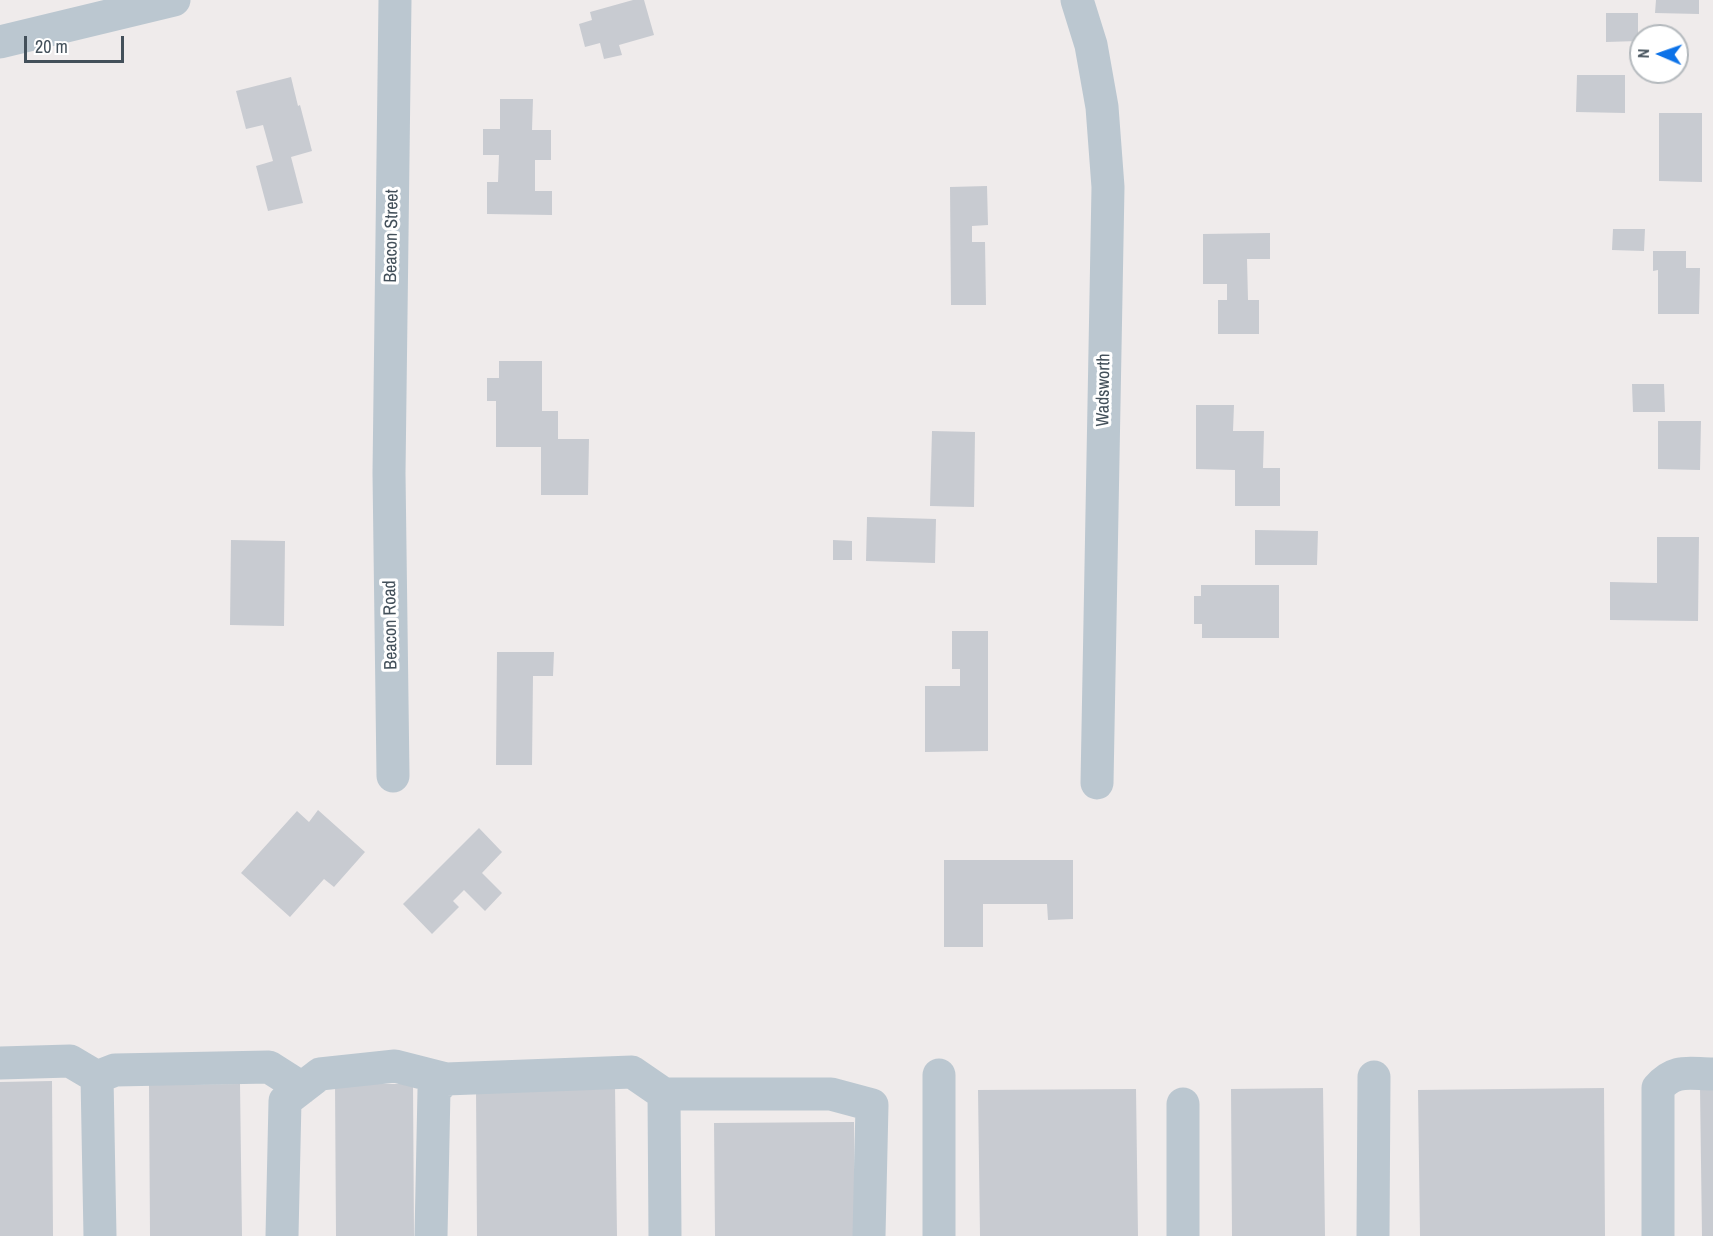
<!DOCTYPE html>
<style>
body{margin:0}
#map{position:relative;width:1713px;height:1236px;overflow:hidden;background:#efebeb;font-family:"Archivo Narrow",sans-serif}
canvas{display:block}
.north{position:absolute;left:1629px;top:24px;width:60px;height:60px;box-sizing:border-box;background:#fff;border:2px solid #b4b9bd;border-radius:50%;rotate:272deg;font-size:16px;font-weight:700;line-height:24px;text-align:center;color:#43505a}
.north::after{content:'';display:block;margin:auto;width:21px;height:27px;background:#0c72e8;clip-path:polygon(50% 0,100% 100%,50% 72%,0 100%)}
.scale{position:absolute;left:24px;top:36px;width:100px;height:27px;box-sizing:border-box;border:3px solid #43505a;border-top:0;padding-left:8px;font-size:18px;line-height:21px;white-space:nowrap;color:#43505a;-webkit-text-stroke:4px #fff;paint-order:stroke}
</style>
<div id="map">
<canvas width="1713" height="1236"></canvas>
<div class="north">N</div>
<div class="scale">20 m</div>
</div>
<script>
const ctx = document.querySelector('canvas').getContext('2d');
ctx.lineJoin = 'round';
function fill(path, color) { ctx.fillStyle = color; ctx.fill(path, 'evenodd'); }
function strokePath(path, color, width, dash) { ctx.strokeStyle = color; ctx.lineWidth = width; ctx.lineCap = dash ? 'butt' : 'round'; ctx.setLineDash(dash || []); ctx.stroke(path); }
function drawText(font, color, halo, rows, align = 'center') {
  ctx.font = font + ' "Archivo Narrow",sans-serif'; ctx.lineWidth = 6; ctx.setLineDash([]); ctx.textBaseline = 'middle'; ctx.strokeStyle = halo; ctx.fillStyle = color; for (const [text, x, y, turn = 0] of rows) {
    ctx.save(); ctx.translate(x, y); ctx.rotate((+turn || 0) * Math.PI / 180); ctx.textAlign = isNaN(turn) ? turn : align; if (halo) ctx.strokeText(text, 0, 0); ctx.fillText(text, 0, 0); ctx.restore();
  }
}
const building = new Path2D(`
 M633 0H644L654 35 619 45 622 55 604 59 600 43 585 47 579 24 592 20 590 12Z
 M1656 0H1699V14L1655 13Z
 M1606 13H1638V41L1606 42Z
 M1577 75H1625V113L1576 112Z
 M291 77 298 106 300 105 312 151 291 157 303 203 268 211 256 166 273 161 263 125 246 129 236 91Z
 M500 99H533L532 130H551V160H535V191H552V215L487 214V182H498L499 155H483V129H500Z
 M1659 113H1702V182L1659 181Z
 M987 186 988 225 972 226V242H985L986 305H951L950 187Z
 M1613 229H1645L1644 251 1612 250Z
 M1270 233V259H1247L1248 300H1259V334H1218V300H1227V284H1203V234Z
 M1653 251H1686V268H1700L1699 314H1658V270L1653 271Z
 M499 361H542V411H558V439H589L588 495H541V447H496V401H487V378H499Z
 M1632 384H1664L1665 412H1633Z
 M1196 405H1234L1233 431H1264L1263 468H1280V506H1235V470L1196 469Z
 M1658 421H1701L1700 470 1658 469Z
 M932 431 975 432 974 507 930 506Z
 M867 517 936 519 935 563 866 561Z
 M1255 530 1318 531 1317 565H1255Z
 M1657 537H1699L1698 621 1610 620V582L1657 583Z
 M231 540 285 541 284 626 230 625Z
 M833 540 852 541V560H833Z
 M1201 585H1279V638H1202V624H1194V596H1201Z
 M952 631H988V751L925 752V686H960V669H952Z
 M497 652H554L553 676H533L532 765H496Z
 M318 810 365 852 334 887 324 879 290 917 241 873 297 811 309 822Z
 M479 828 502 852 482 873 502 893 485 911 464 890 453 901 459 907 432 934 403 904Z
 M944 860H1073V919L1048 920 1047 904H983V947H944Z
 M52 1081 53 1236H0V1082Z
 M240 1084 242 1236H150L149 1085Z
 M335 1084H413L414 1236H336Z
 M615 1086 617 1236H477L476 1088Z
 M1713 1087V1236H1702L1700 1088Z
 M1323 1088 1325 1236H1232L1231 1089Z
 M1604 1088 1605 1236H1420L1418 1090Z
 M1136 1089 1138 1236H980L978 1090Z
 M854 1122 855 1236H715L714 1123Z`);
const minor = new Path2D(`
 M1077 0 1091 45 1102 107 1108 187 1097 783
 M0 42 174 0
 M393 776 389 473 395 0
 M0 1063 70 1061 97 1077
 M939 1075V1236
 M1183 1104V1236
 M100 1236 97 1077 115 1070 269 1067 302 1088
 M282 1236 285 1101 320 1074 395 1066 446 1079
 M431 1236 434 1090 446 1079 632 1072 664 1094
 M665 1236 664 1094H831L872 1105 869 1236
 M1373 1236 1374 1077
 M1658 1236V1088C1675 1068 1689 1074 1713 1074`);
const streetNames = [
 ["Beacon Street",392,236,-89],
 ["Wadsworth",1104,390,-89],
 ["Beacon Road",391,625,-91]
];
fill(building, '#c8cbd1');
strokePath(minor, '#bbc7d0', 33);
drawText('18px', '#43505a', '#fff', streetNames);
</script>
